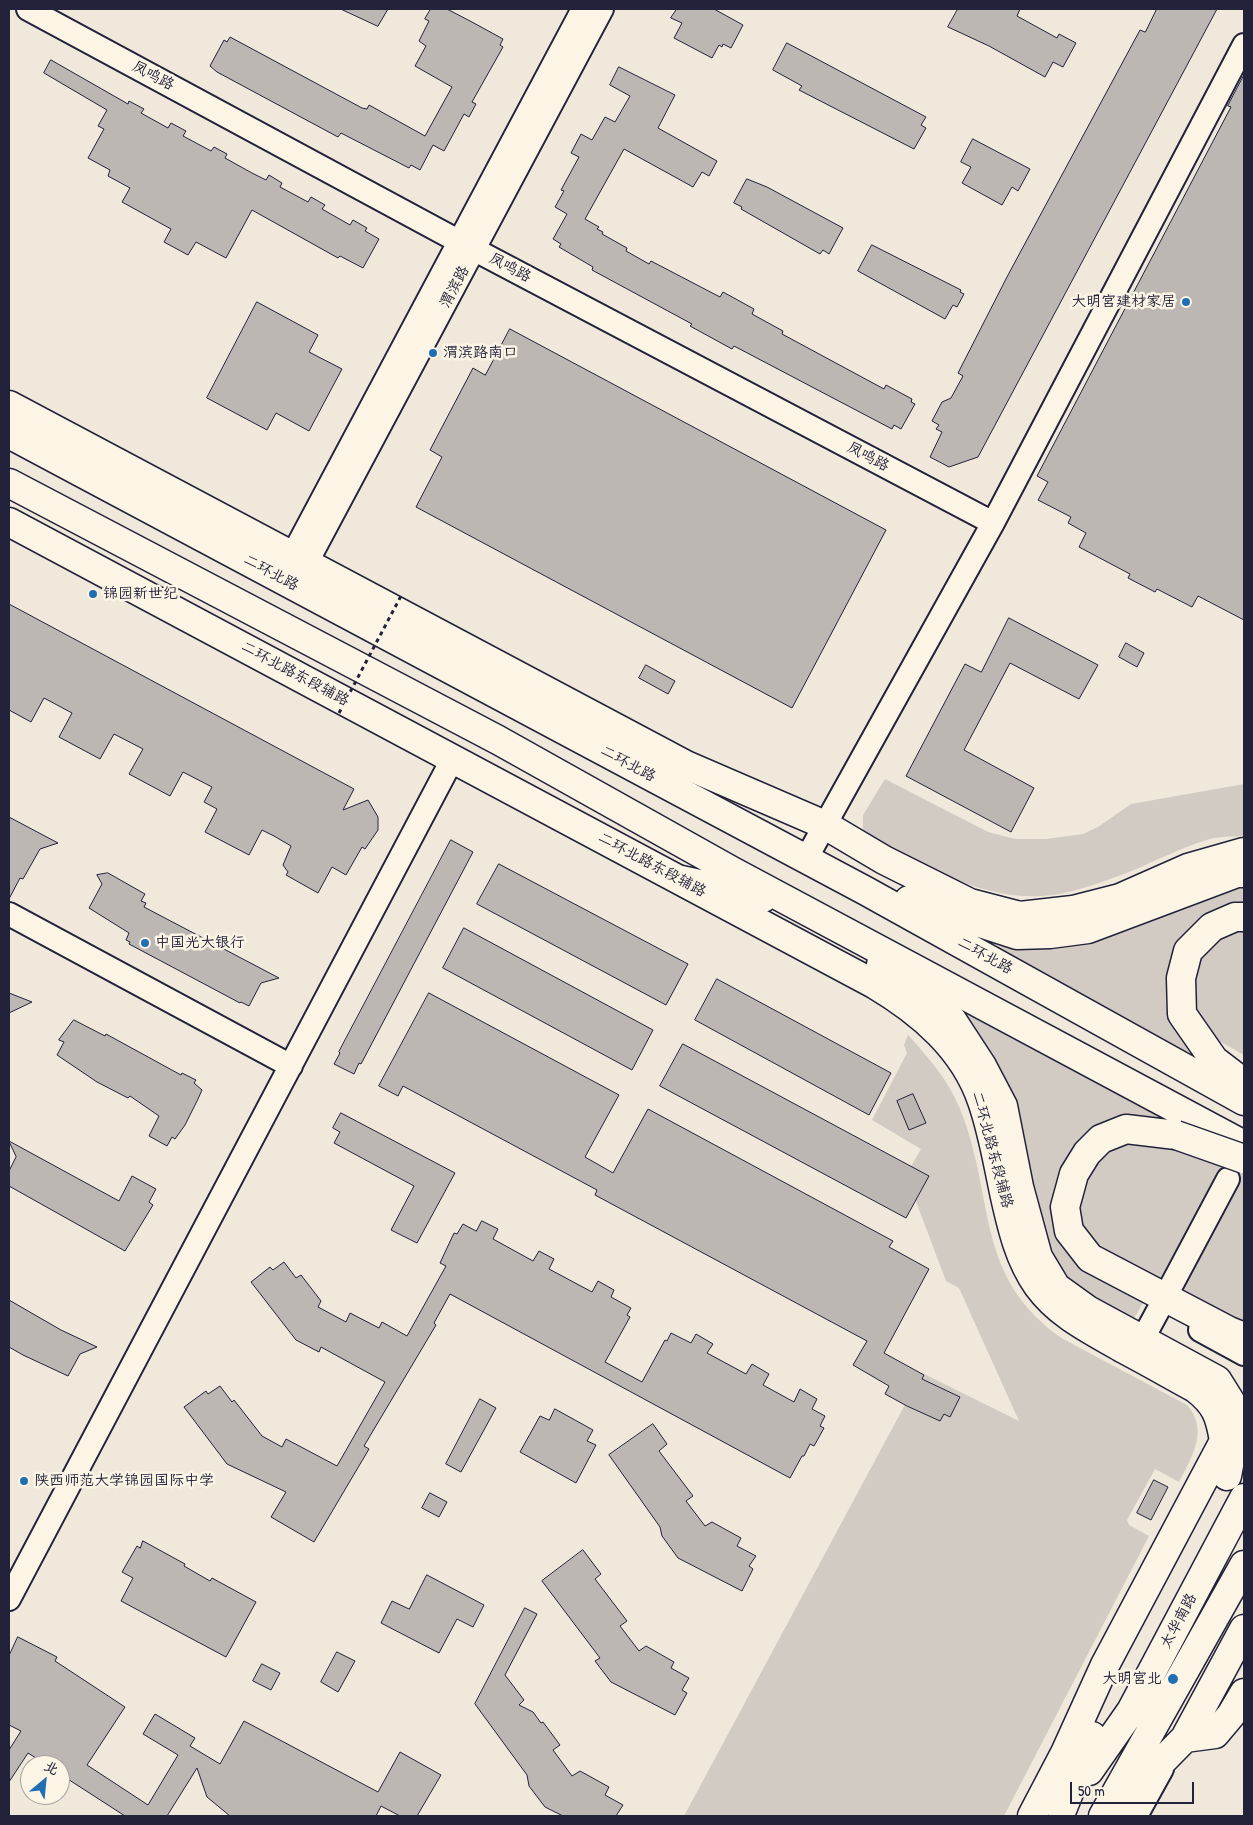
<!DOCTYPE html>
<meta charset="utf-8">
<style>
body{margin:0}
#map{position:relative;width:1253px;height:1825px;overflow:hidden;background:#efe8db;font-family:"Patrick Hand","LXGW WenKai TC",sans-serif}
canvas{display:block}
.frame{position:absolute;inset:0;border:10px solid #22223b;pointer-events:none}
.north{position:absolute;left:20px;top:1755px;width:50px;height:50px;box-sizing:border-box;background:#fcf5e5;border:1px solid #a5a1a1;border-radius:50%;rotate:28deg;font-size:14px;font-weight:700;line-height:20px;text-align:center;color:#22223b}
.north::after{content:'';display:block;margin:auto;width:18px;height:22px;background:#1f6fb2;clip-path:polygon(50% 0,100% 100%,50% 72%,0 100%)}
.scale{position:absolute;left:1070px;top:1782px;width:124px;height:22px;box-sizing:border-box;border:2px solid #22223b;border-top:0;padding-left:6px;font-size:15px;line-height:18px;white-space:nowrap;color:#22223b;-webkit-text-stroke:4px #fcf5e5;paint-order:stroke}
</style>
<div id="map">
<canvas width="1253" height="1825"></canvas>
<div class="frame"></div>
<div class="north">北</div>
<div class="scale">50 m</div>
</div>
<script>
const ctx = document.querySelector('canvas').getContext('2d');
ctx.lineJoin = 'round';
function fill(path, color) { ctx.fillStyle = color; ctx.fill(path, 'evenodd'); }
function strokePath(path, color, width, dash) { ctx.strokeStyle = color; ctx.lineWidth = width; ctx.lineCap = dash ? 'butt' : 'round'; ctx.setLineDash(dash || []); ctx.stroke(path); }
function drawText(font, color, halo, rows, align = 'center') {
  ctx.font = font + ' "Patrick Hand","LXGW WenKai TC",sans-serif'; ctx.lineWidth = 5; ctx.setLineDash([]); ctx.textBaseline = 'middle'; ctx.strokeStyle = halo; ctx.fillStyle = color; for (const [text, x, y, turn = 0] of rows) {
    ctx.save(); ctx.translate(x, y); ctx.rotate((+turn || 0) * Math.PI / 180); ctx.textAlign = isNaN(turn) ? turn : align; if (halo) ctx.strokeText(text, 0, 0); ctx.fillText(text, 0, 0); ctx.restore();
  }
}
const green = new Path2D(`
 M885 779 988 832 1015 839H1046L1083 834 1098 827 1131 804 1244 784V836C1233 837 1221 836 1210 839 1182 847 1156 861 1129 872 1105 881 1079 891 1053 895 986 904 925 865 868 837L863 831V815Z
 M1244 887V1055L1212 1037 1190 1056 994 949 998 946 1017 948 1073 946 1125 930Z
 M964 1011 1244 1162V1355L1144 1301 1132 1322 1075 1288 1048 1253 961 1012Z
 M908 1035C928 1057 949 1081 960 1109 996 1197 973 1277 1063 1339L1187 1405C1209 1430 1192 1457 1179 1482L1155 1469 1127 1520 1129 1525 1149 1536 1004 1816H684L922 1373 1019 1421 959 1288 946 1281 906 1175 921 1149 872 1120 907 1053 904 1045Z`);
const building = new Path2D(`
 M341 9H388L378 26Z
 M431 9H447L472 22 503 39 500 45 503 47 472 102 476 104 469 117 464 114 444 151 433 145 420 170 411 165 409 168 341 133 338 137 217 72 210 66 224 40 227 42 230 37 362 108 367 109 369 105 425 136 452 87 415 66 426 46 419 41 429 21 425 19Z
 M677 9H714L743 25 731 48 723 44 722 47 719 45 712 58 674 38 682 23 671 18Z
 M958 9H1020L1017 16 1057 38 1059 34 1076 43 1063 67 1053 62 1045 77 989 46 948 27Z
 M1157 9H1217L978 457 949 467 930 457 942 432 936 429 939 425 932 421 942 402 951 398 963 376 958 373 1008 275 1140 30 1145 32Z
 M787 43 926 117 921 125 926 128 914 149 799 90 802 86 773 70Z
 M51 60 128 104 129 101 144 109 141 113 168 128 171 123 186 131 183 136 211 151 214 147 227 154 225 158 252 173 266 180 269 175 282 183 280 187 308 202 311 197 325 205 322 209 350 225 353 220 367 228 365 231 379 239 363 268 340 256 338 258 252 210 226 258 196 242 188 255 164 242 171 229 122 202 130 188 108 176 110 170 88 158 104 129 98 126 107 110 44 73Z
 M619 67 675 95 658 128 717 161 709 176 702 172 693 187 624 149 585 219 599 227 597 229 603 232 602 234 627 248 626 251 649 264 651 261 720 297 723 292 754 309 752 314 783 331 782 334 884 389 886 385 912 399 911 402 915 404 901 429 894 425 892 429 734 346 732 349 690 326 692 324 592 270 593 267 559 247 561 244 553 239 567 214 555 207 564 191 561 190 579 157 571 153 581 134 592 140 605 117 615 122 630 96 610 85Z
 M1244 75V620L1198 596 1192 607 1157 589 1155 592 1128 578 1130 574 1079 547 1086 533 1068 523 1071 517 1038 500 1048 482 1037 476 1231 107 1228 106Z
 M973 139 1030 169 1018 191 1012 187 1002 205 962 183 971 167 961 162Z
 M747 179 767 187 843 228 829 254 823 250 820 254 741 209 742 207 734 203Z
 M872 245 961 290 960 292 964 294 957 307 953 305 945 319 858 271Z
 M257 302 318 335 309 352 342 369 309 431 276 413 267 430 207 398Z
 M510 329 886 530 792 708 416 507 442 457 430 450 473 368 485 375Z
 M9 604 354 789 343 810 368 800 378 817V830L365 849 362 847 346 875 332 867 318 893 286 875 288 872 283 865 291 846 274 836 262 830 249 855 205 832 217 809 204 802 212 787 183 772 170 796 129 774 143 749 114 734 100 759 59 737 72 713 44 698 31 722 9 710Z
 M1009 618 1098 665 1079 699 1010 663 964 750 1034 788 1011 832 906 776 965 664 981 672Z
 M1126 643 1144 653 1137 667 1119 657Z
 M646 665 675 681 668 694 639 678Z
 M9 817 58 843 40 849 23 879 20 878 9 899Z
 M451 840 473 852 361 1064 359 1063 354 1074 334 1064 340 1053 339 1052Z
 M499 864 688 964 666 1005 477 904Z
 M108 873 145 894 141 901 146 903 144 907 279 978 261 983 249 1006 241 1002 240 1003 129 944 130 942 126 940 129 933 89 908 102 884 97 875Z
 M464 928 653 1030 632 1070 443 968Z
 M717 979 891 1073 869 1115 695 1020Z
 M9 993 32 1002 9 1013Z
 M429 993 619 1095 585 1157 613 1173 648 1109 893 1241 889 1247 929 1269 884 1353 924 1375 922 1379 960 1397 950 1417 944 1414 940 1421 907 1406 885 1394 889 1386 853 1365 867 1341 595 1195 597 1190 403 1086 398 1096 379 1086Z
 M74 1020 105 1036 106 1034 181 1075 182 1073 196 1080 194 1083 202 1090 198 1099 185 1125 175 1139 172 1137 167 1146 149 1136 159 1116 130 1096 128 1098 97 1082 57 1055 64 1042 59 1040Z
 M683 1044 929 1176 906 1218 660 1086Z
 M913 1094 926 1123 909 1130 897 1101Z
 M341 1113 455 1173 417 1243 391 1230 414 1186 334 1143 340 1132 333 1128Z
 M9 1141 119 1201 132 1176 156 1189 149 1202 153 1205 125 1251 9 1186V1171L16 1157Z
 M482 1221 498 1229 493 1239 533 1261 539 1251 554 1259 549 1269 592 1292 598 1281 614 1290 611 1297 631 1308 627 1315 630 1317 605 1362 642 1382 665 1340 667 1341 671 1333 691 1343 696 1334 713 1344 707 1353 746 1374 752 1364 769 1374 763 1385 794 1402 800 1389 817 1399 812 1409 825 1416 820 1426 824 1428 814 1446 810 1444 804 1456H802L790 1478 450 1294 434 1323 436 1325 364 1446 369 1449 314 1542 271 1517 286 1492 227 1464 184 1407 206 1391 208 1394 220 1386 232 1402 234 1400 262 1436 282 1447 286 1439 337 1466 385 1382 321 1347 319 1352 296 1340 251 1282 270 1267 273 1270 284 1262 296 1278 301 1275 321 1301 318 1307 346 1322 350 1313 379 1328 382 1322 407 1336 446 1266 440 1263 454 1233 457 1234 463 1224 476 1231Z
 M9 1300 61 1330 97 1347 80 1354 68 1376 23 1355 9 1347Z
 M480 1399 496 1408 461 1472 446 1464Z
 M555 1409 593 1430 587 1441 596 1445 576 1483 520 1452 540 1416 549 1420Z
 M653 1424 667 1444 659 1451 693 1496 686 1501 705 1526 712 1522 741 1538 737 1546 756 1556 749 1566 753 1569 742 1591 678 1558 662 1536 660 1527 609 1455Z
 M1154 1480 1168 1487 1151 1520 1137 1513Z
 M430 1493 447 1502 439 1517 422 1508Z
 M143 1541 185 1564 184 1566 210 1581 212 1578 256 1602 226 1657 121 1601 133 1578 122 1572 137 1546 140 1548Z
 M583 1550 601 1574 595 1579 627 1621 620 1626 639 1651 646 1646 674 1662 671 1668 689 1678 682 1690 687 1693 675 1715 611 1682 595 1661 600 1658 542 1581Z
 M427 1575 484 1605 473 1627 457 1619 439 1653 381 1623 392 1601 409 1609Z
 M525 1608 537 1614 505 1675 524 1700 519 1705 533 1712 541 1723 543 1722 560 1745 553 1750 572 1776 580 1771 609 1787 605 1795 623 1805 616 1816H563L545 1807 529 1786 527 1775 475 1704Z
 M18 1637 57 1657 55 1661 125 1707 87 1765 148 1805 178 1755 143 1734 155 1714 195 1738 190 1746 220 1764 244 1721 378 1792 400 1752 441 1775 417 1816H400L381 1806 376 1816H230L207 1797 197 1768 167 1816H125L60 1774V1765H47L28 1753 9 1782V1750L21 1731 9 1725V1656Z
 M337 1652 355 1661 338 1692 321 1682Z
 M262 1664 280 1673 271 1690 253 1681Z`);
const minor = new Path2D(`
 M28 9 460 242 993 523
 M292 556 583 9
 M306 564 602 9
 M806 859 993 523 1244 45
 M9 914 291 1066
 M1170 1288 1228 1179
 M1200 1330 1244 1354
 M1147 1331 1160 1307
 M9 1599 453 758
 M1136 1816 1162 1769`);
const major = new Path2D(`
 M9 405 686 765 825 825 884 860 970 903 1020 916 1073 910 1120 898 1188 868 1244 852
 M9 522 874 984C921 1012 964 1048 982 1101 993 1132 998 1165 1005 1197 1012 1228 1019 1259 1038 1286 1059 1315 1091 1330 1122 1348 1147 1361 1171 1375 1195 1388 1216 1404 1220 1416 1224 1441L1105 1665 1065 1753 1032 1816
 M1185 1738 1215 1734 1231 1715 1244 1693
 M1089 1771 1131 1711 1244 1498
 M1121 1803 1185 1738 1244 1629
 M1062 1810 1092 1736
 M1103 1816 1244 1565`);
const highway = new Path2D(`
 M9 434 866 891 1244 1101
 M9 483 498 740 732 871 1244 1145
 M681 880 763 898
 M909 900 1017 935 1050 934 1088 929 1237 873H1244
 M1244 917H1235L1212 927 1188 951 1181 978 1182 1014 1214 1060 1244 1083
 M881 964 952 1020 982 1066 1003 1106 1019 1187 1038 1257 1056 1287 1088 1310 1217 1380 1232 1404 1235 1434 1227 1476
 M1176 1135 1126 1129 1101 1139 1087 1153 1074 1174 1065 1207 1069 1231 1090 1258 1229 1331 1244 1337`);
const pathBridge = new Path2D(`
 M339 713 401 596`);
const highwayBridge = new Path2D(`
 M1176 1135 1244 1159`);
const markers = [
 [1186,302,5,"#1f6fb2"],
 [433,353,5,"#1f6fb2"],
 [93,594,5,"#1f6fb2"],
 [145,943,5,"#1f6fb2"],
 [24,1481,5,"#1f6fb2"],
 [1173,1679,6,"#1f6fb2"]
];
const streetNames = [
 ["凤鸣路",153,76,28],
 ["凤鸣路",510,268,28],
 ["渭滨路",455,287,-62],
 ["凤鸣路",868,457,28],
 ["二环北路",271,573,28],
 ["二环北路东段辅路",295,674,28],
 ["二环北路",628,764,28],
 ["二环北路东段辅路",652,865,28],
 ["二环北路",985,956,29],
 ["二环北路东段辅路",992,1150,75],
 ["太华南路",1179,1621,-62]
];
const poiNames = [
 ["大明宫建材家居",1176,302,"right"],
 ["渭滨路南口",443,353],
 ["锦园新世纪",103,594],
 ["中国光大银行",155,943],
 ["陕西师范大学锦园国际中学",34,1481],
 ["大明宫北",1162,1679,"right"]
];
fill(green, '#d1cbc3');
fill(building, '#bcb7b3');
strokePath(building, '#22223b', 1);
strokePath(minor, '#22223b', 26);
strokePath(major, '#22223b', 31);
strokePath(highway, '#22223b', 31);
strokePath(minor, '#fcf5e5', 22);
strokePath(major, '#fcf5e5', 28);
strokePath(highway, '#fcf5e5', 28);
strokePath(highwayBridge, '#22223b', 31, []);
strokePath(pathBridge, '#22223b', 3, [4, 4]);
strokePath(highwayBridge, '#fcf5e5', 28);
for (const [x, y, r, color] of markers) { const dot = new Path2D(); dot.arc(x, y, r, 0, 2 * Math.PI); ctx.fillStyle = color; ctx.fill(dot); strokePath(dot, '#fcf5e5', 2); }
drawText('15px', '#22223b', '#fcf5e5', streetNames);
drawText('15px', '#22223b', '#fcf5e5', poiNames, 'left');
</script>
